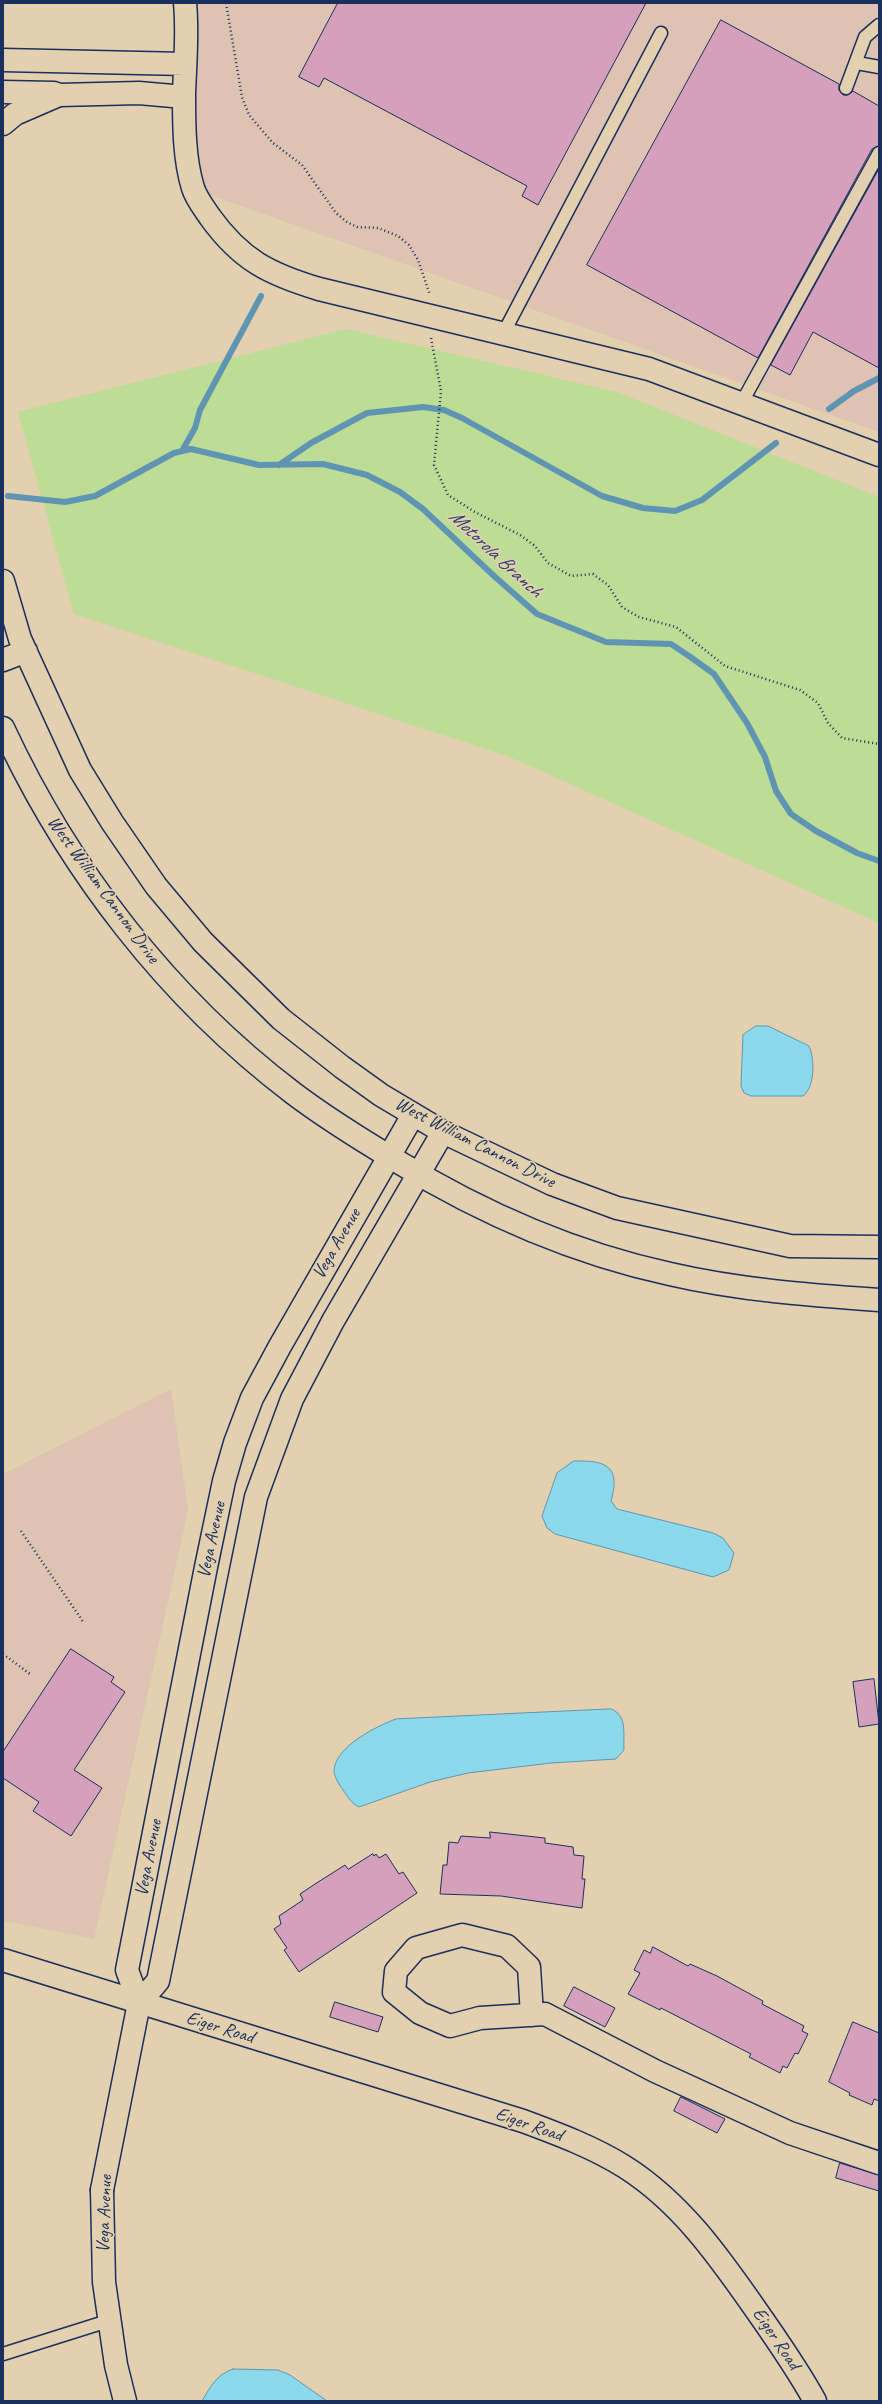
<!DOCTYPE html>
<style>
body{margin:0}
#map{position:relative;width:882px;height:2404px;overflow:hidden;background:#e2d0ae;font-family:Caveat,sans-serif}
canvas{display:block}
.frame{position:absolute;inset:0;border:4px solid #1b2f5e;pointer-events:none}
</style>
<div id="map">
<canvas width="882" height="2404"></canvas>
<div class="frame"></div>
</div>
<script>
const ctx = document.querySelector('canvas').getContext('2d');
ctx.lineJoin = 'round';
function fill(path, color) { ctx.fillStyle = color; ctx.fill(path, 'evenodd'); }
function strokePath(path, color, width, dash) { ctx.strokeStyle = color; ctx.lineWidth = width; ctx.lineCap = dash ? 'butt' : 'round'; ctx.setLineDash(dash || []); ctx.stroke(path); }
function drawText(font, color, halo, rows, align = 'center') {
  ctx.font = font + ' Caveat,sans-serif'; ctx.lineWidth = 3.5; ctx.setLineDash([]); ctx.textBaseline = 'middle'; ctx.strokeStyle = halo; ctx.fillStyle = color; for (const [text, x, y, turn = 0] of rows) {
    ctx.save(); ctx.translate(x, y); ctx.rotate((+turn || 0) * Math.PI / 180); ctx.textAlign = isNaN(turn) ? turn : align; if (halo) ctx.strokeText(text, 0, 0); ctx.fillText(text, 0, 0); ctx.restore();
  }
}
const built = new Path2D(`
 M184 3H879V432L193 189Z
 M171 1389 188 1510 94 1939 4 1921 3 1474Z`);
const green = new Path2D(`
 M346 329 617 392 879 497V923L510 757 74 614 18 412Z`);
const water = new Path2D(`
 M756 1026H768L809 1046C815 1059 815 1087 803 1096H751L744 1093 741 1086 743 1035Z
 M574 1461C607 1460 621 1467 611 1501L617 1509 713 1533 723 1538 734 1553 729 1570 713 1577 555 1534 547 1528 542 1516 557 1473Z
 M611 1709C628 1715 623 1735 624 1750L616 1759 551 1763 468 1773 430 1782 359 1807C351 1803 348 1797 343 1790 339 1784 334 1777 334 1770 336 1746 377 1726 396 1719Z
 M233 2369 278 2370 290 2375 327 2401H202C211 2386 216 2375 233 2369Z`);
const stream = new Path2D(`
 M829 409 854 391 879 378
 M182 451 195 428 200 410 261 296
 M279 465 311 443 367 413 423 407 444 410 462 418 602 496 643 508 675 511 702 500 776 443
 M8 496 65 502 95 496 174 453 191 449 259 465 323 464 367 475 400 492 423 509 494 576 537 614 606 642 671 644 689 656 714 674 747 723 765 757 776 791 791 814 816 831 857 853 879 861`);
const building = new Path2D(`
 M338 3H646L538 205 522 196 527 186 324 78 319 87 299 77Z
 M721 20 839 84V90L843 95H848L853 91 879 106V146L872 149 758 358 587 265Z
 M879 169V368L813 332 790 375 771 365Z
 M71 1649 114 1677 111 1682 125 1692 74 1770 102 1788 71 1836 33 1811 39 1802 3 1778V1752Z
 M874 1679 879 1724 859 1727 853 1682Z
 M490 1832 545 1838V1843L573 1847 574 1855 584 1856 582 1879H585L582 1908 501 1896 440 1894 443 1865H447L449 1842 458 1843 461 1836 490 1838Z
 M373 1854 374 1856 376 1854 379 1858 386 1854 399 1874 403 1872 417 1893 299 1972 284 1950 287 1948 274 1929 281 1924 279 1916 303 1900 300 1894 315 1884 345 1865 348 1869Z
 M653 1947 688 1966 690 1964 717 1976 763 2001 762 2004 804 2026 802 2031 808 2034 798 2054 795 2053 787 2068 783 2066 780 2073 749 2057 751 2054 661 2008 660 2010 628 1994 640 1973 634 1970 644 1950 650 1953Z
 M574 1987 615 2008 605 2027 564 2006Z
 M335 2002 383 2017 378 2032 330 2017Z
 M853 2022 879 2033V2101L874 2099 872 2105 849 2095 850 2093 829 2082Z
 M681 2097 725 2119 717 2133 674 2111Z
 M840 2163 879 2175V2191L836 2178Z`);
const path = new Path2D(`
 M226 3 242 97 249 115 273 143 302 165 336 213 347 222 357 227 378 228 398 236 409 245 418 260 430 295
 M431 338 441 391 434 465 448 495 475 512 520 535 535 546 548 563 571 576 593 574 608 585 622 607 639 617 676 627 725 666 800 690 818 703 828 723 842 738 879 744
 M21 1531 84 1623
 M3 1654 30 1674`);
const service = new Path2D(`
 M857 63 879 67
 M846 88 865 37 879 25
 M503 334 661 33
 M741 404 879 153
 M3 2354 108 2321`);
const minor = new Path2D(`
 M185 3C188 33 185 64 184 94 184 124 184 159 193 188 196 198 204 208 210 217 241 260 269 274 319 289L649 369 879 455
 M3 60 185 64
 M3 92 54 93 59 95 139 93 184 97
 M3 1960 523 2121C558 2134 593 2147 625 2167 680 2202 717 2254 754 2307 775 2337 797 2368 815 2401
 M532 2015 529 1967 507 1946 462 1935 416 1948 396 1971 394 1992 420 2013 450 2026 480 2018 545 2014 655 2071 790 2133 879 2163
 M102 2190 104 2282 116 2365 125 2401`);
const tertiary = new Path2D(`
 M139 2003 127 1970 206 1567 224 1481 235 1443 252 1398 280 1346 413 1115
 M102 2190 139 2003 158 1981 256 1497 292 1399 333 1321 443 1132`);
const secondary = new Path2D(`
 M3 124 15 114 59 95
 M3 581 20 639 80 770 112 822 156 886 203 942 281 1019 342 1067 381 1095 443 1132 552 1184 617 1208 790 1246 879 1247
 M3 660 26 651
 M3 728C69 870 168 998 293 1093 326 1118 360 1139 395 1160 480 1212 573 1253 670 1274 739 1290 809 1295 879 1300`);
const streetNames = [
 ["West William Cannon Drive",103,890,54],
 ["West William Cannon Drive",475,1143,27],
 ["Vega Avenue",337,1244,-60],
 ["Vega Avenue",212,1540,-78],
 ["Vega Avenue",149,1858,-79],
 ["Eiger Road",220,2028,17],
 ["Eiger Road",529,2125,19],
 ["Vega Avenue",105,2214,-88],
 ["Eiger Road",776,2339,56]
];
const waterNames = [
 ["Motorola Branch",495,554,43]
];
fill(built, '#dec2b2');
fill(green, '#bddc95');
fill(water, '#8cd9eb');
strokePath(water, '#5f95b3', 1);
strokePath(stream, '#5f95b3', 6);
fill(building, '#d4a0bb');
strokePath(building, '#1b2f5e', 1);
strokePath(service, '#1b2f5e', 15);
strokePath(minor, '#1b2f5e', 25);
strokePath(tertiary, '#1b2f5e', 25);
strokePath(secondary, '#1b2f5e', 25);
strokePath(path, '#1b2f5e', 2.5, [1, 3]);
strokePath(service, '#e2d0ae', 12);
strokePath(minor, '#e2d0ae', 22);
strokePath(tertiary, '#e2d0ae', 22);
strokePath(secondary, '#e2d0ae', 22);
drawText('19px', '#1b2f5e', '#e2d0ae', streetNames);
drawText('italic 20px', '#26406c', '#e2d0ae', waterNames);
</script>
